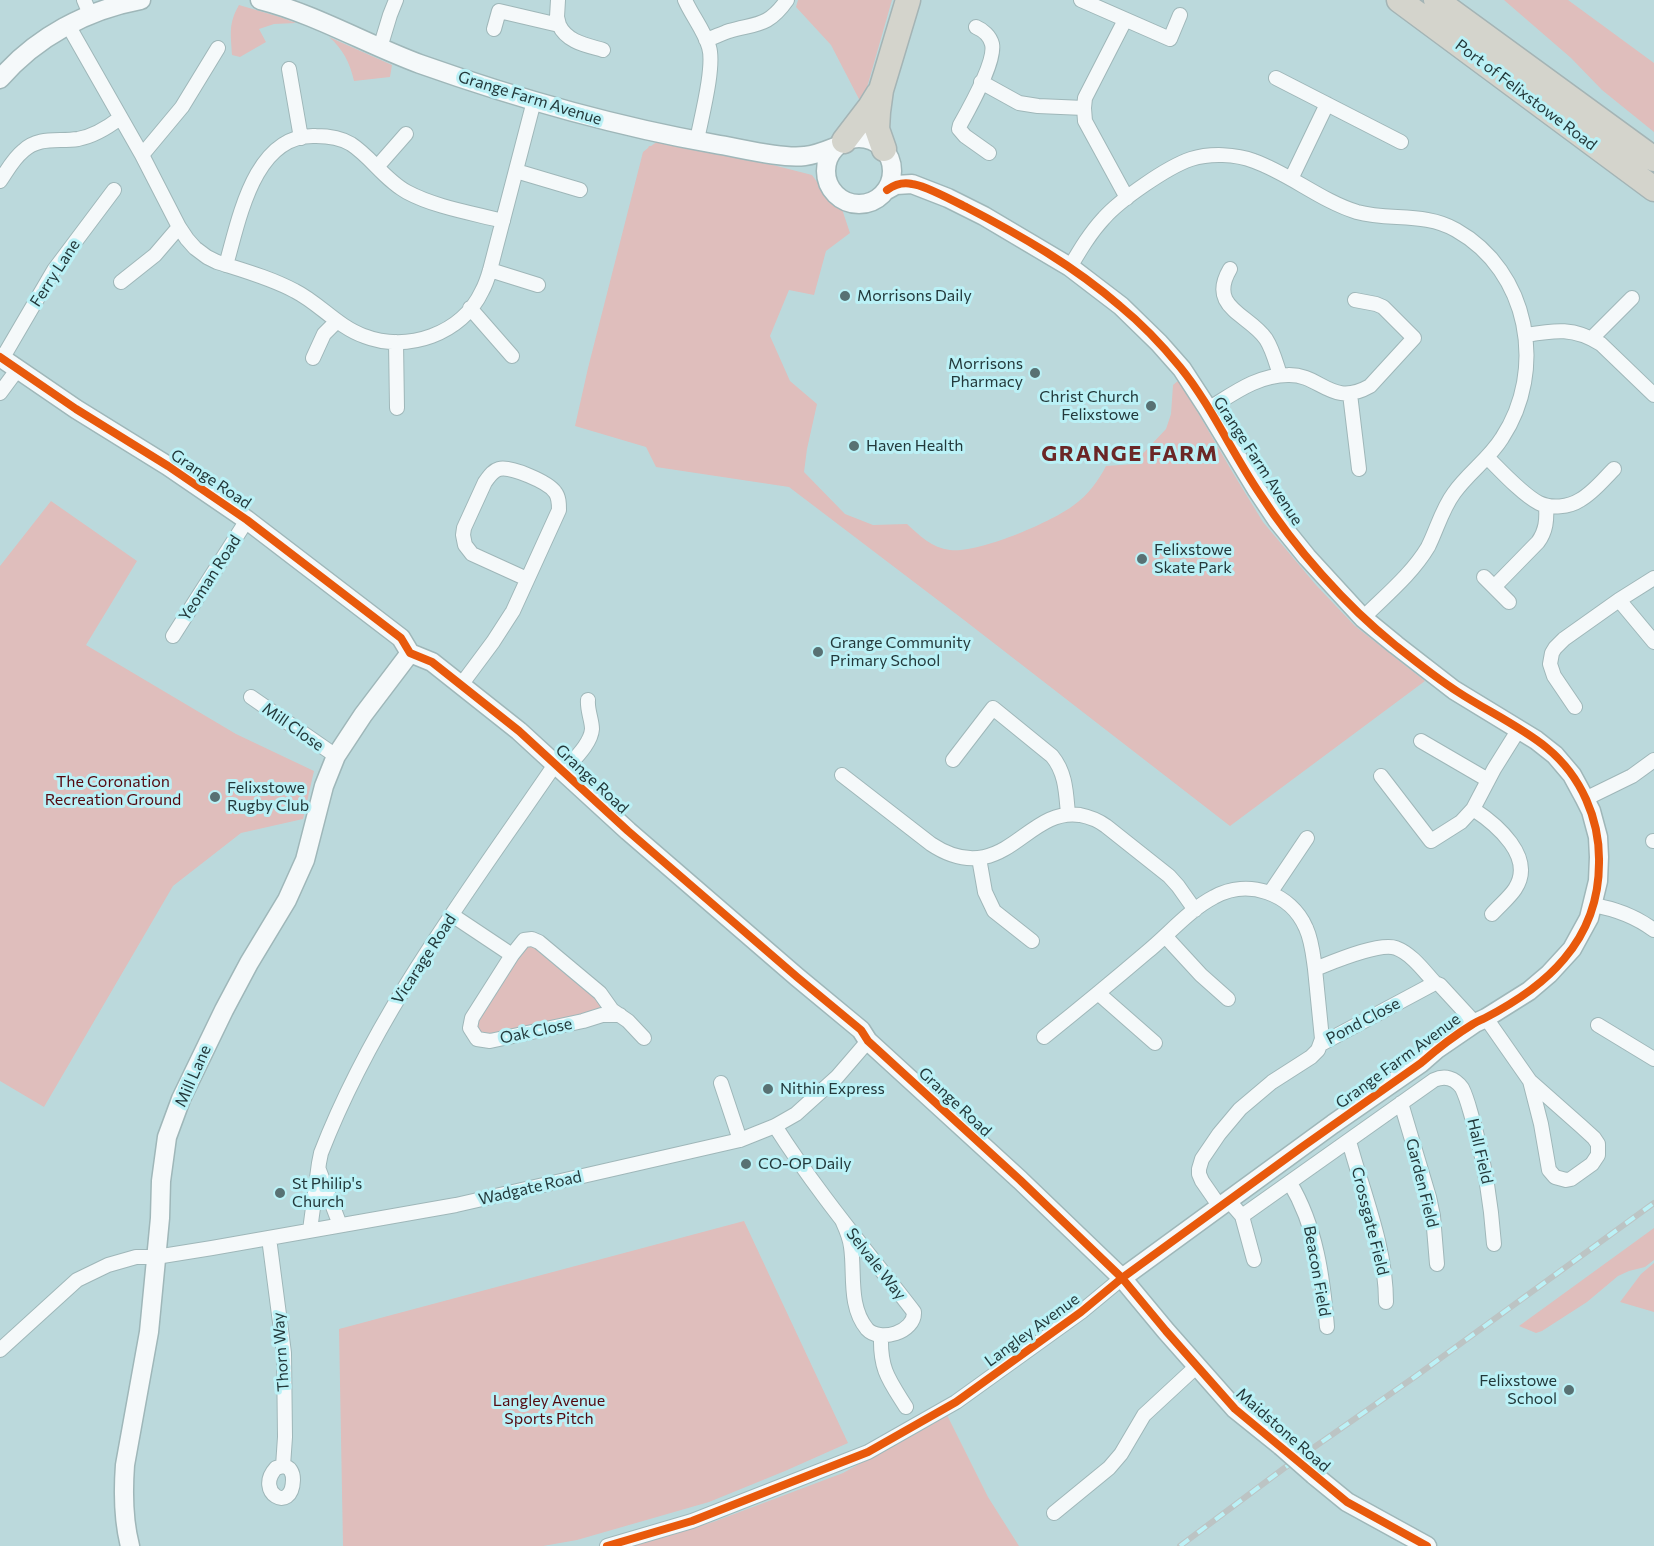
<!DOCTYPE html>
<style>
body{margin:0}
canvas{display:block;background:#bbd9dc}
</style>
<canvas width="1654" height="1546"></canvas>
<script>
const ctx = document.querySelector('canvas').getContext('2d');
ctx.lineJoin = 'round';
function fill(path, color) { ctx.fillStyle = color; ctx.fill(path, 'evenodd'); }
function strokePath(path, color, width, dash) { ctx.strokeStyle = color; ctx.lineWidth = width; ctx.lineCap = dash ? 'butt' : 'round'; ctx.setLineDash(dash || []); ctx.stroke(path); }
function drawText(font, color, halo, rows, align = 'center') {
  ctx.font = font + ' Commissioner,sans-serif'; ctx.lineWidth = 6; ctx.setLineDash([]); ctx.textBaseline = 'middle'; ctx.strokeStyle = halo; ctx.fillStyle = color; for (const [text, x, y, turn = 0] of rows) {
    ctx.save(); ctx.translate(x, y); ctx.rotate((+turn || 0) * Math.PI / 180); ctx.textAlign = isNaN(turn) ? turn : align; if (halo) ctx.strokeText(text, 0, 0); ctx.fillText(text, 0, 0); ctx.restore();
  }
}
const green = new Path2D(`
 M798 0H892L866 91 860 101 831 45 796 7Z
 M1504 0H1568L1654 63V132L1602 90 1571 58Z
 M239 5 280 17 296 23 274 24 259 29 266 42 240 57 232 55C231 34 228 24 239 5Z
 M329 37 392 65 390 77 354 81C350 63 343 49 329 37Z
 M664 137 812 175 828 197 841 206 850 233 826 251 814 295 789 290 770 336 790 381 817 404 807 449 804 472 845 514 873 525 907 524C920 536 932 548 950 550 977 554 1052 522 1074 505 1088 495 1099 480 1106 466L1133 464 1166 429 1171 414 1173 385 1179 380 1233 473 1263 522 1316 585 1355 626 1425 681 1230 826 964 620 789 487 656 467 646 447 575 426 588 368 643 152 648 148 649 146H651Z
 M51 501 137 561 86 645 236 734 314 771 303 819 241 833 173 886 44 1107 0 1081V566Z
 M534 943 600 1000V1009L598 1012 490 1038 479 1035 475 1019 521 947Z
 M744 1221 848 1443 785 1471 709 1502 577 1540 543 1546H343L339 1329Z
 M1654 1228V1260L1645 1267 1629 1271 1618 1276 1587 1302 1542 1331 1536 1333 1519 1326Z
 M1654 1263V1312L1620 1302 1641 1274Z
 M947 1415 988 1497 1019 1546H628L713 1522 843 1473Z`);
const minor = new Path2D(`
 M84 0 90 14
 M558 0 557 17 559 25
 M685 0C692 16 704 30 709 47 715 66 701 119 697 140
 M1081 0 1170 39 1180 15
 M1125 20 1085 98 1084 108 1085 121 1127 198
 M68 25 142 155 179 227 187 239 195 248 207 257 217 262C242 270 271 278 295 291 319 303 338 327 364 336 407 353 462 334 482 291 486 284 488 277 490 270L534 101
 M976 27C983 30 990 36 992 44 996 61 969 109 960 125L959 129 965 136 989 153
 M494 29 499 11 559 25C567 42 586 45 603 50
 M706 40C714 37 721 34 729 31 757 23 768 27 787 0
 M380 48 390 15 396 0
 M289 69 301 138
 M1276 78 1401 142
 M981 82 1019 103 1038 106 1084 108
 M142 155 182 107 218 48
 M377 167 406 134
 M516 171 580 190
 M1291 179 1327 104
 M0 181C7 171 13 159 23 151 39 136 58 142 78 139 94 136 107 128 120 118
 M226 265C239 220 254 133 316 136 328 136 341 138 351 144 371 157 385 180 407 192 435 207 472 213 503 221
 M1070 267C1080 250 1090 233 1104 218 1120 200 1167 167 1191 159 1210 153 1236 154 1254 161 1290 174 1321 201 1357 212 1390 221 1425 212 1456 230 1529 271 1547 370 1502 438 1489 459 1468 473 1454 493 1442 509 1437 529 1428 547 1412 574 1385 596 1363 618
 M1230 269C1207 308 1249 314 1266 339 1273 350 1276 363 1280 375
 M490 270 538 285
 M121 282 155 255 179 227
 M470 308 512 356
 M1526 335C1555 330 1574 327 1601 344L1654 395
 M1592 338 1632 298
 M396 342 397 408
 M313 358 324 334 337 321
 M2 359 54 270 114 190
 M0 393 17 370
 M1350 394 1359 469
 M1208 409C1233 394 1257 375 1288 375 1321 374 1331 408 1370 386L1414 338 1383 307 1376 304 1355 300
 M1487 457C1500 470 1523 495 1539 503 1551 509 1569 507 1580 500 1593 493 1604 479 1614 469
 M1484 577 1509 602
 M1494 587 1538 542C1546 531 1547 520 1546 506
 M1619 600 1654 578
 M173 636 247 520
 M461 685 493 642 513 611 559 510C559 504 559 497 555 492 548 482 511 466 499 469 492 471 489 477 485 482L464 528 463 535 465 545 472 554 527 579
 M251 697 336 756
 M1575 707 1554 676 1550 664 1552 653 1555 648 1564 639 1619 600 1654 642
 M1421 741 1488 780
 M953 760 993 708 1052 756C1066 773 1066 793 1068 814
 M564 771C573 760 591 744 592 729 592 720 587 710 588 700
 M842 775 931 844C946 854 965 861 984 857 1019 850 1041 809 1080 815 1090 817 1098 820 1106 826L1169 876 1178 886 1195 910
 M1381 776 1431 841 1461 822 1473 809 1494 769 1519 729
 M1585 799 1632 776 1654 760
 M1473 809C1496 824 1536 857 1515 889 1509 898 1499 906 1492 914
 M1653 841H1654
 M979 858 985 892 994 911 1032 941
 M1270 893 1307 838
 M1593 905C1616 909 1635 916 1654 930
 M452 915 512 955 524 940 532 939 539 942 600 993 612 1010 628 1021 644 1038
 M1166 937 1201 975 1228 999
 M512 955 472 1018 470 1028 477 1039 490 1041 583 1021 602 1015H620
 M1098 993 1155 1043
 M1486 1018 1530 1081 1582 1127 1594 1138 1598 1144V1155L1592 1164 1571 1179 1566 1180 1555 1177 1549 1170 1541 1124 1530 1081
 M1598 1025 1654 1059
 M1044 1037C1079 1009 1113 981 1147 952 1169 934 1189 910 1214 897 1248 878 1291 893 1306 928 1312 941 1313 955 1315 969
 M1321 1044 1435 983 1440 985 1475 1023
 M721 1083 740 1140
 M1401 1103 1429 1197 1433 1216 1437 1264
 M775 1126C817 1192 867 1251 914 1312 915 1332 880 1343 867 1329 848 1306 855 1273 851 1247 850 1237 846 1229 842 1220
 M1349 1141C1363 1193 1386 1247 1386 1302
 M319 1170 340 1225
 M1290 1183C1316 1226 1323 1278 1327 1327
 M1229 1201 1242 1216 1254 1260
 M1220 1207 1202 1181 1199 1174V1169L1202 1159 1219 1134 1240 1109 1272 1082 1311 1057 1318 1050 1322 1039 1315 969C1333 962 1379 942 1396 948 1412 954 1424 971 1435 983
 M1242 1216 1434 1080C1445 1075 1455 1078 1462 1088 1468 1100 1470 1112 1474 1124 1485 1164 1491 1203 1494 1244
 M310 1230 319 1163 321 1153C376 1011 471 888 556 763
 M269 1238 284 1353 285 1437 283 1466C290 1467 293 1472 293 1480 292 1515 254 1492 276 1468L283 1466
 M881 1336C880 1370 889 1380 906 1407
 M0 1350 77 1280 108 1265 136 1257H156L212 1248 456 1205 740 1140 775 1126 796 1114 837 1077 868 1041
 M1054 1513 1109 1468 1121 1454 1144 1415 1197 1366
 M607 1546 692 1521 868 1452 956 1402 1081 1312 1122 1278`);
const tertiary = new Path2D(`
 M260 0C315 14 366 44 420 64 516 98 614 126 715 144 740 148 781 159 805 156 815 155 825 151 835 147
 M0 79C36 37 87 10 141 0
 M826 171a33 33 0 1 1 66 0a33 33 0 1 1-66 0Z
 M887 190 896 185 912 184 948 198 984 216 1070 267 1121 306 1159 343 1182 369 1208 409 1257 490 1277 520 1307 557 1363 618 1396 645 1454 690 1536 740 1555 755 1572 775 1585 799 1591 811 1598 837 1599 857 1598 881 1589 918 1572 949 1549 974 1529 991 1486 1018 1475 1023 1437 1049 1421 1063 1333 1124 1122 1278
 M0 357 76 409 168 466 247 520 401 638 410 653 432 662 519 731 628 831 797 977 861 1030 868 1041 1020 1180 1122 1278 1166 1331 1235 1409 1281 1446
 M1314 1475 1347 1502 1427 1546
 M130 1546C123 1519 123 1492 125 1465L149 1332 160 1218 161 1181 167 1137 181 1099 224 1010 249 963 287 900 305 860 324 786 336 756 363 715 410 653`);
const trunk = new Path2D(`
 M1399 0 1654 189
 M1436 0 1654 159
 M844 141 870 107 878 94
 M884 149 877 129 878 112 881 90 908 0`);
const rail = new Path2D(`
 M1180 1546 1283 1469 1416 1376 1654 1203`);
const tertiaryBridge = new Path2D(`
 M1281 1446 1314 1475`);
const cycleway = new Path2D(`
 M0 357 76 409 168 466 247 520 401 638 410 653 432 662 519 731 628 831 797 977 861 1030 868 1041 1020 1180 1122 1278 1166 1331 1235 1409 1347 1502 1427 1546
 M607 1546 692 1521 868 1452 956 1402 1081 1312 1122 1278 1302 1147 1421 1063C1437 1049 1455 1035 1473 1024 1480 1020 1479 1021 1485 1018 1512 1004 1544 983 1564 959 1587 932 1599 899 1599 863 1600 819 1581 776 1547 748 1520 726 1487 711 1458 692 1436 678 1415 661 1395 645 1345 605 1295 548 1260 494 1232 453 1211 405 1180 367 1162 345 1142 324 1120 306 1074 266 1020 235 966 207 953 201 925 185 912 184 903 182 894 185 887 190`);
const markers = [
 [845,296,6,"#587173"],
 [1035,373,6,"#587173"],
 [1151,406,6,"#587173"],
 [854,446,6,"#587173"],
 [1142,559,6,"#587173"],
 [818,652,6,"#587173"],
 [215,797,6,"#587173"],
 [768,1089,6,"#587173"],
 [746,1164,6,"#587173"],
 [280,1193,6,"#587173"],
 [1569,1390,6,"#587173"]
];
const streetNames = [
 ["Port of Felixstowe Road",1526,95,37],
 ["Grange Farm Avenue",530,98,17],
 ["Ferry Lane",55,273,-57],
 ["Grange Farm Avenue",1258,461,57],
 ["Grange Road",211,479,34],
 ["Yeoman Road",210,578,-57],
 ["Mill Close",293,727,35],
 ["Grange Road",592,779,43],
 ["Vicarage Road",424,959,-57],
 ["Pond Close",1363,1021,-28],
 ["Oak Close",536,1031,-12],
 ["Grange Farm Avenue",1398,1061,-36],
 ["Mill Lane",193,1076,-66],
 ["Grange Road",955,1102,43],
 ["Hall Field",1480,1151,77],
 ["Garden Field",1422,1183,76],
 ["Wadgate Road",530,1188,-13],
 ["Crossgate Field",1370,1221,76],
 ["Selvale Way",876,1264,52],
 ["Beacon Field",1317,1271,80],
 ["Langley Avenue",1032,1330,-36],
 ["Thorn Way",281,1352,-94],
 ["Maidstone Road",1283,1430,41]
];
const poiNames = [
 ["Morrisons Daily",857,296],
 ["Morrisons",1023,364,"right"],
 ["Pharmacy",1023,382,"right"],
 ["Christ Church",1139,397,"right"],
 ["Felixstowe",1139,415,"right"],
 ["Haven Health",866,446],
 ["Felixstowe",1154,550],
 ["Skate Park",1154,568],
 ["Grange Community",830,643],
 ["Primary School",830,661],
 ["Felixstowe",227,788],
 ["Rugby Club",227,806],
 ["Nithin Express",780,1089],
 ["CO-OP Daily",758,1164],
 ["St Philip's",292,1184],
 ["Church",292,1202],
 ["Felixstowe",1557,1381,"right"],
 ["School",1557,1399,"right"]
];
const parkNames = [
 ["The Coronation",113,782],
 ["Recreation Ground",113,800],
 ["Langley Avenue",549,1401],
 ["Sports Pitch",549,1419]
];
const districtNames = [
 ["GRANGE FARM",1130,454]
];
fill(green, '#dfbebc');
strokePath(minor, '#9fb7b9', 16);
strokePath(tertiary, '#9fb7b9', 21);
strokePath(trunk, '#a4b4b5', 27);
strokePath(minor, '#f5f9fa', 14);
strokePath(tertiary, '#f5f9fa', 18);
strokePath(trunk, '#d4d4cc', 24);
strokePath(rail, '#bcc4c4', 6);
strokePath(rail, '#bbf1f6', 4, [11]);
strokePath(tertiaryBridge, '#9fb7b9', 21, []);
strokePath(tertiaryBridge, '#f5f9fa', 18);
strokePath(cycleway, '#e8590c', 8);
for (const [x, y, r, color] of markers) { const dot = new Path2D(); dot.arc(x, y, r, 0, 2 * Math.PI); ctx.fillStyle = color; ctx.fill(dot); strokePath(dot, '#bbf1f6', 2); }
drawText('16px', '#23393b', '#bbf1f6', streetNames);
drawText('16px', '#23393b', '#bbf1f6', poiNames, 'left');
drawText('16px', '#54080f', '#bbf1f6', parkNames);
ctx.letterSpacing = '1.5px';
drawText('bold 22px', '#6b2626', '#bbf1f6', districtNames);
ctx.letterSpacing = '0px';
</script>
